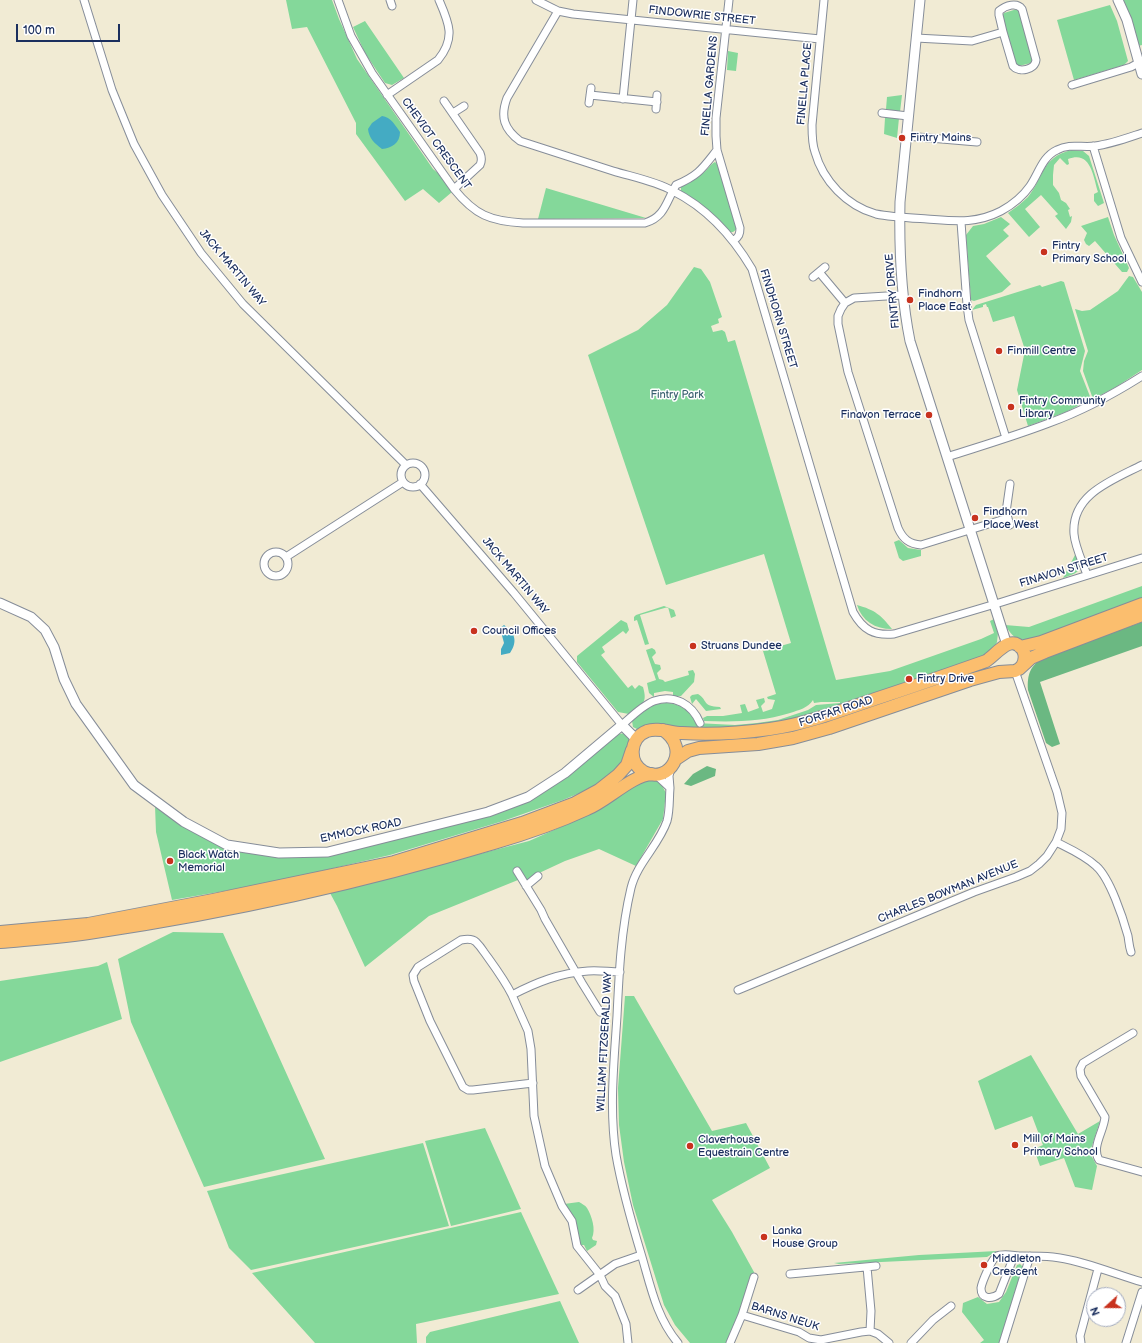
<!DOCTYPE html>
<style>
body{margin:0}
#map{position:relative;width:1142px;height:1343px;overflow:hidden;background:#f1ebd4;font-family:"Balsamiq Sans",sans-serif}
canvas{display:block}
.north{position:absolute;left:1086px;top:1287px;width:40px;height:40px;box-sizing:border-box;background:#fff;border:1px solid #a4acbf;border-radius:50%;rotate:249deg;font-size:11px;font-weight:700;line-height:16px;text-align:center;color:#1b2f5e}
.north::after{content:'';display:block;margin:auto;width:14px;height:18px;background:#c8321e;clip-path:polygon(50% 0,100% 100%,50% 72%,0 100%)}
.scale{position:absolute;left:16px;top:24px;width:104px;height:18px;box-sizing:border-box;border:2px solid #1b2f5e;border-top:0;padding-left:5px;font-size:12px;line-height:14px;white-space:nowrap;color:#1b2f5e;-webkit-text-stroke:3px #fff;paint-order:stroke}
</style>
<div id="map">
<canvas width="1142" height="1343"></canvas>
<div class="north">N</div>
<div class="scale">100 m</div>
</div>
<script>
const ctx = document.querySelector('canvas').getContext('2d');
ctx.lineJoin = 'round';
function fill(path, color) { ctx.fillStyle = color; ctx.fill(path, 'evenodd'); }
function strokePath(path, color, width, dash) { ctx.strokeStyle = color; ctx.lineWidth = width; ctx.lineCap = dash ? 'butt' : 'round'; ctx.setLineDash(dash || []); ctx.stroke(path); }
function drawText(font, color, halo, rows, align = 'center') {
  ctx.font = font + ' "Balsamiq Sans",sans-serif'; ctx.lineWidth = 3; ctx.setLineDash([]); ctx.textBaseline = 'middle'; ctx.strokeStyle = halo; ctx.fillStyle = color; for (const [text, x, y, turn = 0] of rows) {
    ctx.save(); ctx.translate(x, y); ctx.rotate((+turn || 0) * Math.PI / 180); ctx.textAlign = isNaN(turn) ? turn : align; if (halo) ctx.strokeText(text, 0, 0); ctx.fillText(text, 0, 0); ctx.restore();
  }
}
const green = new Path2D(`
 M286 0H332L339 19 357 59 433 169 439 174 452 192 439 203 423 189 405 201 356 134V123L307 27 292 29Z
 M1122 0H1142V45L1138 46Z
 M1110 5 1117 21 1128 61 1124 65 1074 80 1057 20Z
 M1017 9 1020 11 1033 60 1031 63 1019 66 1016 64 1002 16 1004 13Z
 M365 21 404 78 392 85 385 83 365 53 353 27Z
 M728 51 738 53 736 71 727 70Z
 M902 95 900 112 886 109 887 97Z
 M885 118H899L897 138 884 134Z
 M1071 150 1083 151 1089 156 1104 203 1098 206 1094 201V194L1098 192C1093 176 1091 150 1068 159L1069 164 1067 165 1060 158 1054 165 1053 175V185L1059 193 1061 200 1066 203 1070 209 1068 210 1070 217 1072 216 1071 222 1066 229 1055 216 1058 214 1041 195 1025 209 1040 227 1029 237 1008 213C1015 208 1022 203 1028 197 1044 177 1041 158 1071 150Z
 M715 162 717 164 737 229 733 232H729L701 205 681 191V187C689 183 696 179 703 173 708 170 710 164 715 162Z
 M546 188 646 218 538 219Z
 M1001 217 1010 224 1003 230 1009 236 986 256 1011 284 1002 292 974 301 971 300 966 235 973 226 984 224Z
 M1108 217 1114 235 1129 268 1127 272H1122L1095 241 1089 246 1086 244 1084 240 1087 233 1081 226Z
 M694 267 701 269 710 282 722 317 718 319 719 323 711 326 713 332 722 330 725 332 728 342 735 340 836 680 890 671 981 639 994 633 990 621 994 619 998 633 997 642 993 651 974 663 932 676 916 679 903 683 883 693 806 718 735 729H695L657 724 639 730 633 727 632 721C638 716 645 710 652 706 669 698 689 706 696 723L735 725 757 723 778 720 808 710 816 705 840 703V702H821L814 703 813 700C808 708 799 710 790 713 761 722 733 722 704 721L703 718 707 716H723L742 713 740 705 745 704 748 712 759 708 756 700 764 698 765 702 761 706 763 712 772 709 775 700 768 699 767 697 776 694 763 651 791 643 764 554 666 585 588 355 638 330 667 305Z
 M1129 276 1133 277 1142 292V370L1116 387 1093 399 1083 371 1084 361 1088 351 1075 309 1082 311 1090 310 1118 291Z
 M1061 281 1064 282 1085 351 1080 371 1091 399 1066 412 1028 426 1017 390 1025 350 1014 316 993 322 988 307H987L986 304 983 305V307L972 310 976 305 1040 285 1042 287Z
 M899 540 908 548 921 550V556L903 561 899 558 894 542Z
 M1077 554C1082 572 1080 572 1063 578L1075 555Z
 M1142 586V599L1035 639C1017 641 1015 640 1005 625L1029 627Z
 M857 605C875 610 881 615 892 629 875 629 862 621 857 605Z
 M664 606 674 610 676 616 671 618 668 607 640 615 649 644 645 645 637 620 634 621V617L636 615Z
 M621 620 627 623 629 630 626 634 623 631 602 647 605 652 601 655 628 688 632 685 635 689 639 685 643 687C648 704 642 704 629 714L618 712 577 662V656Z
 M652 648 655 650 656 653 652 657 655 664 660 665 661 669 657 673 659 679 663 680 665 682 689 675 688 671 693 670 695 674 694 682 681 696H673V692L665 691 654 693V697L649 693 647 683 656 680 646 650Z
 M698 694C709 701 701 706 720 707L721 709 706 711 696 699 692 704 690 697 692 695Z
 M626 733 632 740 627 757 601 784 563 800 503 821 390 855 265 884 172 900 156 832 155 806 183 825 214 841 318 856 530 799 618 734Z
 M650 779 660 782 666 793 663 819 636 866 599 849 565 861 537 874 530 879 518 880 429 916 365 967 337 906 330 893 529 841 597 811 634 785Z
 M173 932 223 933 325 1159 204 1187 131 1022 118 959Z
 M107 962 122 1019 0 1062V981L98 966Z
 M625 996H634L712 1131 746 1123 770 1168 712 1200 732 1232 754 1272V1277L726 1343H690L675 1325 664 1305 633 1205 624 1162 619 1125 618 1088Z
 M1031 1055 1078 1134 1100 1121 1091 1149 1092 1157 1097 1166 1092 1190 1075 1187 1064 1158 1040 1166 1034 1149 1043 1145 1032 1116 995 1130 978 1081Z
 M485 1128 521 1209 451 1226 425 1141Z
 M423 1143 449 1226 251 1270 229 1248 207 1191Z
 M579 1202C582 1204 585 1205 587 1208 592 1216 596 1230 592 1238L593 1240 597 1241 596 1245 587 1251 584 1245H580L564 1204Z
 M521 1212 559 1294 416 1324 417 1343H315L252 1273Z
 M997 1251 987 1257 839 1264 834 1263 919 1255Z
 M1020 1264 1023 1267 999 1343H980L984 1340 962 1312 963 1303 978 1297 987 1304 999 1302 1006 1292 1017 1265Z
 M560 1301 579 1343H426V1337L430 1332Z`);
const forest = new Path2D(`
 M1142 622V646L1040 682 1060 744 1052 747 1046 743 1028 690C1027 675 1030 665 1044 658Z
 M707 766 716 769 715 776 691 786 684 784 693 774Z`);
const water = new Path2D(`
 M382 116C391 117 395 125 400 132 400 143 392 148 382 149 374 143 369 138 368 129L372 123Z
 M504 625C515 633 518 641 510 653L501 655V649L504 643 500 628Z`);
const minor = new Path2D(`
 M84 0 112 90 134 144 162 195 201 253 243 304 406 465
 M338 0 351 36 372 73 454 189C475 215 490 221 523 223H645C665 217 666 202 676 185 699 175 702 169 717 150
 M390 0 392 6
 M536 0 558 11 573 14 820 39
 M729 0 716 118V136L717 150 740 228C740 234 739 237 733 241
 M824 0 812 125C812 134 812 144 815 152 823 181 847 206 876 214 891 217 912 218 927 219 955 221 976 224 1001 211 1012 205 1023 196 1030 186 1039 173 1042 157 1057 150 1070 143 1082 148 1095 146 1111 144 1127 138 1142 133
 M558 11 507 98C500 117 504 129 520 141 551 151 582 161 613 171 633 177 655 181 673 191 707 208 733 237 752 269L853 612C863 630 874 636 894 634L1002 602 1142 558
 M916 38 972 41 1003 32 999 15V11C1006 5 1017 2 1022 9L1036 60C1035 70 1019 73 1013 66L1003 32
 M1072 85 1131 67 1142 61
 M387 95 438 60C456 38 449 23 439 0
 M590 95 657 102
 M623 99 633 0
 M444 101 480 153C482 158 482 161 480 165L454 189
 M589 103 591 88
 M656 109 657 95
 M453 113 464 106
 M882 113 908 116
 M906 136 977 142
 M1093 146 1121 238 1142 282
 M961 222 967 305 969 320 1006 438
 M819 272 845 303
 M813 277 825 267
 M903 295 854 298 845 303 841 309 838 316V324L848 372 898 528C903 539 909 544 921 545L1008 518
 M947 457C981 446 1015 436 1049 423 1082 411 1112 395 1142 376
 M401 475a12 12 0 1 1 24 0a12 12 0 1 1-24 0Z
 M420 484 514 593 622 725C631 717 643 705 654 701 674 694 692 704 700 723
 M1010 525 1006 512 1010 484
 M264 564a12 12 0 1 1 24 0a12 12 0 1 1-24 0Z
 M286 557 403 482
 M1087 575C1083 563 1075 547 1074 534 1071 494 1113 480 1142 465
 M655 774 670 788 669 776 671 768
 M670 788C669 799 670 810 667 821 659 845 637 863 631 888 621 930 619 973 617 1016 614 1063 609 1109 616 1155 622 1190 632 1224 642 1257 651 1288 657 1318 678 1343
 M1056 842C1070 849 1084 855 1096 866 1110 878 1123 918 1128 936 1129 942 1129 946 1131 952
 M517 871 541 910 545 919 582 983 600 1012
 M526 886 538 876
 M620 972C609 972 599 970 588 971 560 973 537 982 512 995L528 1031 531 1049 534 1116 545 1166 562 1206 572 1221 577 1246 600 1275 605 1286 615 1296 626 1324 628 1343
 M738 990 974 892 1016 877 1030 871 1039 864 1047 856 1056 842 1061 829 1062 813 1057 792 1015 671
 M512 995C504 979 494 966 484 952 482 949 479 945 476 942 472 938 466 939 461 940L418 967 413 975 414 981 430 1021 463 1087 468 1090H473L533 1083
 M1133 1033 1083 1063 1080 1069 1081 1076 1105 1117C1104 1131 1091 1147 1099 1160L1142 1172
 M1014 1256 999 1294C992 1299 981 1300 981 1288 982 1282 992 1258 997 1256 1004 1253 1015 1256 1022 1256 1032 1256 1043 1256 1053 1257 1081 1260 1115 1274 1142 1282
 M867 1267 871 1311 870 1331
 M790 1274 876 1266
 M578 1290 615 1264 641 1255
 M742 1315 799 1332 809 1338 821 1340 861 1332 870 1331 878 1334 889 1343
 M730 1343 742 1315 754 1277
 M911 1343 933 1320 951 1306
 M1003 1343 1030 1256
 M1081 1343 1080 1336 1098 1269
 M1126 1343 1142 1292`);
const tertiary = new Path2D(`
 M920 0 900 202C899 248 901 296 910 341L1007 645
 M1118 0 1127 20 1142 74
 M0 603 31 617 45 630 54 647 64 679 76 704 134 785 184 822 227 845 279 853 328 852 488 812 528 797 565 773 622 725 636 739`);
const trunk = new Path2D(`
 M1020 647 1041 642 1142 604
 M663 730C692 749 669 785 644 772 628 763 629 738 647 731 658 727 671 733 682 733 711 735 741 733 770 729 806 724 840 711 875 699 912 687 949 674 986 661 996 655 1011 632 1023 650 1026 656 1025 661 1022 666
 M676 759 688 751 699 748 758 744 793 738 829 728 970 680 999 672 1015 671 1019 669 1031 658 1045 652 1142 615
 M0 932 88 924 213 900 394 862 522 823 575 803 599 790 618 775 627 765 632 750
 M0 942C32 939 64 937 95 932 230 912 364 882 494 843 525 834 557 823 587 809 607 801 632 775 652 774`);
const markers = [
 [902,138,4,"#c8321e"],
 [1044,252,4,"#c8321e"],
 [910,300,4,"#c8321e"],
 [999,351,4,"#c8321e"],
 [1011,407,4,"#c8321e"],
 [929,415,4,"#c8321e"],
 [975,518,4,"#c8321e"],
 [474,631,4,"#c8321e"],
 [693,646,4,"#c8321e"],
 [909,679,4,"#c8321e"],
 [170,861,4,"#c8321e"],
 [1015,1145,4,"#c8321e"],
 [690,1146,4,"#c8321e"],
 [764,1237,4,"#c8321e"],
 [984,1265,4,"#c8321e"]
];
const streetNames = [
 ["FINDOWRIE STREET",702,16,6],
 ["FINELLA PLACE",805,84,-85],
 ["FINELLA GARDENS",710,86,-85],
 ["CHEVIOT CRESCENT",436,144,54],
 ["JACK MARTIN WAY",232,268,50],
 ["FINTRY DRIVE",893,291,-95],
 ["FINDHORN STREET",778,319,73],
 ["FINAVON STREET",1064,571,-17],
 ["JACK MARTIN WAY",515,576,50],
 ["FORFAR ROAD",836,712,-18],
 ["EMMOCK ROAD",361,831,-12],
 ["CHARLES BOWMAN AVENUE",948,892,-22],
 ["WILLIAM FITZGERALD WAY",605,1042,-87],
 ["BARNS NEUK",785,1317,18]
];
const poiNames = [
 ["Fintry Mains",910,138],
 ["Fintry",1052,246],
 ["Primary School",1052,259],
 ["Findhorn",918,294],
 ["Place East",918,307],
 ["Finmill Centre",1007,351],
 ["Fintry Community",1019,401],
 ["Library",1019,414],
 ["Finavon Terrace",921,415,"right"],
 ["Findhorn",983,512],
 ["Place West",983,525],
 ["Council Offices",482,631],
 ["Struans Dundee",701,646],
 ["Fintry Drive",917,679],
 ["Black Watch",178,855],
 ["Memorial",178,868],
 ["Mill of Mains",1023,1139],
 ["Primary School",1023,1152],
 ["Claverhouse",698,1140],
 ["Equestrain Centre",698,1153],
 ["Lanka",772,1231],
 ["House Group",772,1244],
 ["Middleton",992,1259],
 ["Crescent",992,1272]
];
const parkNames = [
 ["Fintry Park",677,395]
];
fill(green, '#84d89a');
fill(forest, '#6bb882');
fill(water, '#44abc3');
strokePath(minor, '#868d99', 9);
strokePath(tertiary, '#868d99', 11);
strokePath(trunk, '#868d99', 14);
strokePath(minor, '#fff', 7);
strokePath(tertiary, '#fff', 9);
strokePath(trunk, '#fbbe6e', 12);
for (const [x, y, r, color] of markers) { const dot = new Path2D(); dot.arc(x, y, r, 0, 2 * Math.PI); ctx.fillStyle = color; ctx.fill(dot); strokePath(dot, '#fff', 1.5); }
drawText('11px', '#1b2f5e', '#fff', streetNames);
drawText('11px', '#1b2f5e', '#fff', poiNames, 'left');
drawText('11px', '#3a6270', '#fff', parkNames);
</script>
